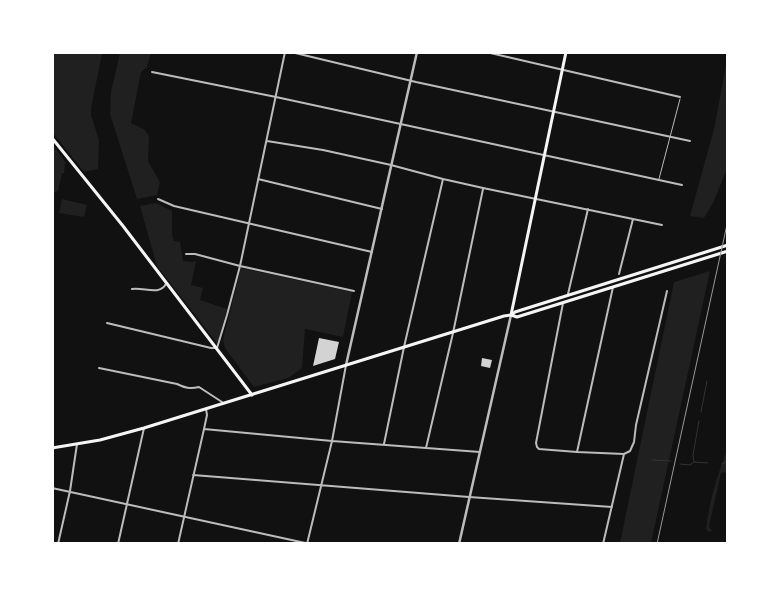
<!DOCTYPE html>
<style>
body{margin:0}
#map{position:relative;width:780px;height:596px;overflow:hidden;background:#111;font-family:"Nunito Sans",sans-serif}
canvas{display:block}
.frame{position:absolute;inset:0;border:54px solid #fff;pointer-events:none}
</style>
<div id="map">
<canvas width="780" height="596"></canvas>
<div class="frame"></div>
</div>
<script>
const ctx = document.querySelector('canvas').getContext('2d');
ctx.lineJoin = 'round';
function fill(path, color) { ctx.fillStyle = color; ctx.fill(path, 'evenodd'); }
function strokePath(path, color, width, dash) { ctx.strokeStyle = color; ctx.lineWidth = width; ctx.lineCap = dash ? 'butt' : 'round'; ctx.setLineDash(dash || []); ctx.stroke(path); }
const green = new Path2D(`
 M97 52 102 54 91 108V115L99 140 98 169 84 172 53 133V53Z
 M120 53H151L147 67 141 72 131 123 145 130 149 136 148 161 160 182 157 195 137 199 110 114 111 92Z
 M727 60V169L713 203 704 218 690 216 714 129Z
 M53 145 66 163 65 164 64 173H62L58 191 53 193Z
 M62 199 87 205 84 217 59 213Z
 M156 203 172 211V235L174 241 180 242 183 261 193 262 196 261 191 285 203 288 200 300 227 309 219 339 217 343 157 266 140 206Z
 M241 268 352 292 343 337 305 329 302 368 288 378 254 387 225 348 223 340Z
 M710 271 651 543H620L674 282Z
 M727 450V472L721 473 709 526 712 531 709 532 706 529C709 502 717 476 727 450Z`);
const stream = new Path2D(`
 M701 412 707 381
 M652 460 671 461
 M694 462 693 455 699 421
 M680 464 690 465 694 462 708 463
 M722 464 728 461`);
const building = new Path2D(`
 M319 338 339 342 335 359 313 366Z
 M482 358 492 360 490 368 481 366Z`);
const service = new Path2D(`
 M68 52 71 53
 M659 179 680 99`);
const minor = new Path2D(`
 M291 52 416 82 690 141
 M486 52 680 97
 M152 72 276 97 682 185
 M267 141 323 150 391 165 443 179 483 188 662 225
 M258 179 382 209
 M158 199 174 206 372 252
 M186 254H195L240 266 354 291
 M619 274 633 219
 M132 289C144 287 159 296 166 284
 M568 294 588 209
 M563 303 536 443 537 447 539 449 577 452 624 454
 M107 323 211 348H217L227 315 240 266 285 52
 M99 368 177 384C185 388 190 389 199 387L222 402
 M204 429 332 441 480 452
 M384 444 404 347 443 179
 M426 448 453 333 483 189
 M577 452 613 287
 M193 475 469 497 612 507
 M52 488 310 544
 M58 544 70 491 77 444
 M118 544 144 428
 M178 544 204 429 207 415 206 409
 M307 544 332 441 346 365
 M603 544 624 454 630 451 634 442 636 425 667 291`);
const tertiary = new Path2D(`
 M346 365 417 52
 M459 544 511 315`);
const secondary = new Path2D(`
 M52 138 123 226 252 395
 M511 315 566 52`);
const primary = new Path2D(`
 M511 315 515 312 728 245
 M52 448 100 440 144 428 504 316 511 315 517 317 728 251`);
const rail = new Path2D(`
 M657 544 728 220`);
fill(green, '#202020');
strokePath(stream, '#333', 1);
fill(building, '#d3d3d3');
strokePath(service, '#bcbcbc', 1);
strokePath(minor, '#bcbcbc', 2);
strokePath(tertiary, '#bcbcbc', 2.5);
strokePath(secondary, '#f5f5f5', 3);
strokePath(primary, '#f5f5f5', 3);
strokePath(rail, '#9a9a9a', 1);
</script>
